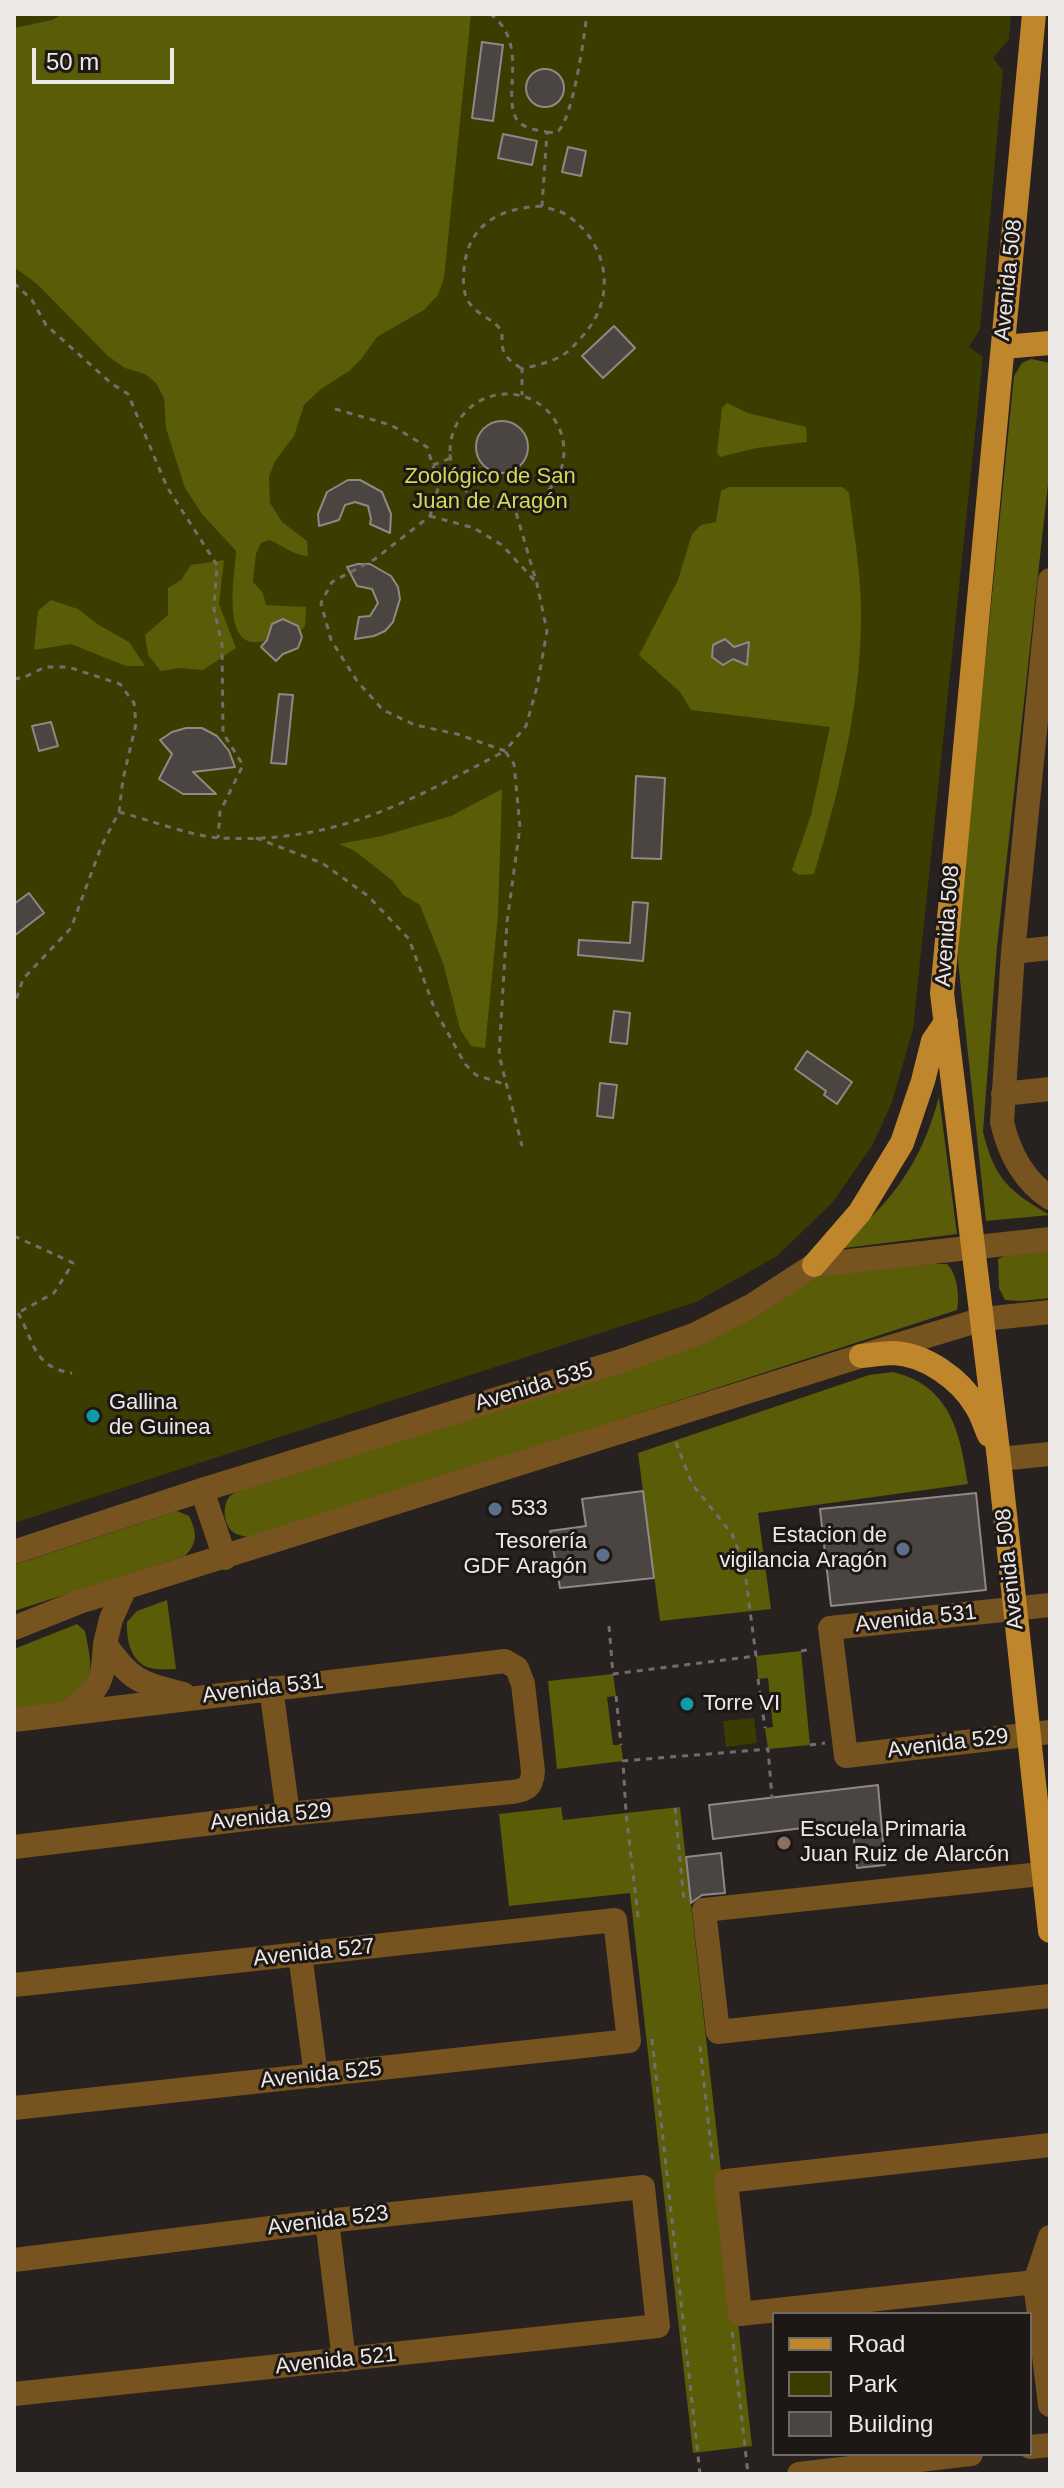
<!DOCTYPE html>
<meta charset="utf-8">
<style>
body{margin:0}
#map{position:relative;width:1064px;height:2488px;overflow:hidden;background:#27211f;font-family:Arial,sans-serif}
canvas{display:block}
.frame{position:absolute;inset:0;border:16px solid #ece8e6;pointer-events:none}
.legend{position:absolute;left:772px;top:2312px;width:260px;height:144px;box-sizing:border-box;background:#1d1815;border:2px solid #706b69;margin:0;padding:10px 14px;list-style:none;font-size:24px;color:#ece8e6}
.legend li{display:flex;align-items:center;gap:16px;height:40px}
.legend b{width:40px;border:2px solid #706b69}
.scale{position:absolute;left:32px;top:48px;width:142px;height:36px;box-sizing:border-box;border:4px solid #ece8e6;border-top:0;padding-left:10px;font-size:24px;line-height:28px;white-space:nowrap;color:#ece8e6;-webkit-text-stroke:6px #1d1815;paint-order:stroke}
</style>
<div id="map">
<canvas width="1064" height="2488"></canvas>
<div class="frame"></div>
<ul class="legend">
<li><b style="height:10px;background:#c0862c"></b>Road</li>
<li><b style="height:22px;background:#3b3c00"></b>Park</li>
<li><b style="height:22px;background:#4b4542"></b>Building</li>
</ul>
<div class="scale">50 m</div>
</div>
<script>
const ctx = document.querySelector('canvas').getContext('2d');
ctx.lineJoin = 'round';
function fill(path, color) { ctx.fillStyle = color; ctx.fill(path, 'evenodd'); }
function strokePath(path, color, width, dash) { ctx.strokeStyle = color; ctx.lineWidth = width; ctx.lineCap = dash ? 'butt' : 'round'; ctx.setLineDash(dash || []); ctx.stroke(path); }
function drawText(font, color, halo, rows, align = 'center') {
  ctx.font = font + ' Arial,sans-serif'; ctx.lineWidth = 6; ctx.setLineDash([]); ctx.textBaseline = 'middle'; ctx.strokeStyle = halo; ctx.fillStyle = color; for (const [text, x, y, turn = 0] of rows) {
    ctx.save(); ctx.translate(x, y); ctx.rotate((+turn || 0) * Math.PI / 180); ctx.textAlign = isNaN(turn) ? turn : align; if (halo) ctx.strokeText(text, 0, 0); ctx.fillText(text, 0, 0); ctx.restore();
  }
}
const green = new Path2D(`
 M14 14H1011L1009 39 993 58 1003 71 980 329 969 347 983 357 913 1029 892 1102 872 1146 832 1203 777 1256 696 1302 14 1523Z
 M754 1718 757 1743 726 1747 723 1721Z`);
const forest = new Path2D(`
 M63 14H471L444 278 438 295 424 310 377 337 362 358 349 371 321 389 304 405 294 436 275 461 269 477 270 503 282 522 307 541 308 556C292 555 283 545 269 540L261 543 256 554 253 582 263 593 266 605 306 607 305 626 301 631C294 619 283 616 272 624L267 640C219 657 235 575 236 551L202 514 185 488 166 428 164 398 156 383 145 374 125 368 108 356 37 284 14 267V28L52 20Z
 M1031 359 1050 363V466L997 947 983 1132C995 1180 1009 1191 1050 1215L986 1221 958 961 959 924 1014 376 1022 363Z
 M727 403 748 413 806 427 807 442 756 448 720 457 717 453 722 408Z
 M728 487H842L849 493C854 536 862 578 861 621 860 707 839 792 814 874L799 875 792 870 811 815 830 727 691 710 680 692 639 655 678 580 692 534 701 525 716 522 721 491Z
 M224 560 219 604 236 648 203 670 179 668 161 671 148 655 145 635 168 615V588L181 580 191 565Z
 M51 600 78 609 97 624 129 642 145 666H126L71 644 34 650 38 611Z
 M502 789 498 915 485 1048 471 1046 460 1029 444 966 420 905 403 895 393 881 355 851 339 844 382 836 451 816Z
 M939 1097 957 1234 837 1249C891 1202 920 1167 939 1097Z
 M1050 1250V1298L1022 1301 1005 1300 999 1288 998 1259 1006 1255Z
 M930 1264H947C957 1273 960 1297 957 1310L258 1537C250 1537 240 1537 233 1532 223 1524 222 1505 230 1496 235 1491 247 1488 254 1485L670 1353 815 1273Z
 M893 1372C951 1386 960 1433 968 1484L758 1513 771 1609 660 1621 638 1453 869 1375Z
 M177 1511 189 1516C197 1532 198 1543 185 1556L14 1611V1565Z
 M167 1600 176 1669C170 1669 162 1670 156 1669 132 1667 126 1642 127 1622L137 1611Z
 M77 1624 85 1631C87 1643 91 1656 90 1669 88 1707 42 1706 14 1710V1649Z
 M801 1651 810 1745 768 1749 765 1728 773 1727 768 1678 758 1679 756 1656Z
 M613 1674 616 1696 607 1697 613 1745H621L623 1761 557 1769 548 1681Z
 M561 1807 563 1820 680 1807 752 2446 693 2453 630 1893 509 1906 499 1814Z`);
const building = new Path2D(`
 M482 42 503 45 493 121 472 118Z
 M526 88a19 19 0 1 1 38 0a19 19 0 1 1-38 0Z
 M503 134 537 141 532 165 498 158Z
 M568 147 586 151 581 176 562 172Z
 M614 326 635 348 603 378 582 356Z
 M476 447a26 26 0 1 1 52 0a26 26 0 1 1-52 0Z
 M348 480H360L382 492 391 514 390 533 370 524 371 519 368 506 355 502 345 505 339 520 319 526 318 514 327 492Z
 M358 564H370L391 576 398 587 400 599 393 622 385 631 374 636 355 639 359 617 370 616 378 603 372 589 357 586 347 567Z
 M283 619 298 626 302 637 298 648 283 654 276 661 261 647 267 640 272 624Z
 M725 639 734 647 749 642 747 665 733 659 723 665 712 657 713 645Z
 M279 694 293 695 286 764 271 763Z
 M51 722 58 746 39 751 32 726Z
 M186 728H202L217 736 229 751 235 767 193 772 216 794H183L159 779 172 754 160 740 172 732Z
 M636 776 665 778 661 859 632 858Z
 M29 893 44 913 14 936V904Z
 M633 902 648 903 643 961 578 955 579 940 630 943Z
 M614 1011 630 1013 627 1044 610 1042Z
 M807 1051 852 1082 837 1104 824 1095 826 1091 795 1069Z
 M600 1083 617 1085 613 1118 597 1116Z
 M643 1491 654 1578 560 1588 550 1531 586 1526 582 1499Z
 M976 1493 986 1590 831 1606 820 1509Z
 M878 1785 885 1865 857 1868 852 1822 713 1839 709 1805Z
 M721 1853 725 1893 702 1895 691 1903 686 1857Z`);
const path = new Path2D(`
 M490 14C531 42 500 100 518 121 525 129 537 130 547 132L542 206C549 209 559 210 565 214 605 239 617 290 589 328 582 337 573 348 563 355 550 363 536 365 522 369V395
 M547 132 556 133C573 122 584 37 587 14
 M14 283 32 300 46 325 111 383 128 394 167 487 217 565 214 609 222 644 223 733 243 765 220 812 218 838
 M521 368C511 362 504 357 502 345 502 345 502 334 502 333 497 319 475 316 467 299 463 290 463 279 464 269 468 223 501 208 542 206
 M450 451a57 57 0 1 1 114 0a57 57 0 1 1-114 0Z
 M335 409 391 425 427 447 439 485 430 516 375 559 332 582 321 603 331 640 357 681 383 710 415 725 457 734 505 751 526 726 537 687 547 631 537 584 515 509
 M433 465 451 458
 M430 516 474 528 502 545 535 581
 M14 679 25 677 45 667H68L120 684 134 703 136 724 123 779 119 812 101 847 71 928 23 979 14 1006
 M119 812C147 819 194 837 221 838 335 844 408 802 505 751L514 764 520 827 507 922 499 1055 522 1146
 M256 838 322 863 368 896 409 939 435 1010 465 1064 476 1075 507 1085
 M14 1236 73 1263 54 1293 14 1315
 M18 1313C35 1343 33 1367 72 1373
 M609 1626 613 1674 756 1656 744 1565 732 1534 692 1484 674 1437
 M801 1651 813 1649
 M758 1679 765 1728
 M616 1696 621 1745
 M810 1745 825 1743
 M675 1808 684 1901
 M638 1917 626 1813 623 1761 768 1749 772 1798
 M652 2039 700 2474
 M700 2046 713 2165
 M732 2332 748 2474`);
const minor = new Path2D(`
 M1050 580 1013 952 1002 1122C1009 1153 1023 1180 1050 1198
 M1013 952 1050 948
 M1003 1094 1050 1089
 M999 1459 1050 1454
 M202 1490 225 1558
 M14 1552 202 1490 624 1360 696 1334 751 1306 814 1265 1050 1239
 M125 1588 111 1619 105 1644C131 1681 140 1683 183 1694
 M1050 1605 830 1628 846 1756 1050 1732
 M14 1628 79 1602 861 1356 983 1319 1050 1312
 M271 1688 288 1814
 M67 1713C101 1686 102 1687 105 1644
 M14 1720 505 1661 517 1668 523 1684 533 1771C532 1787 527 1790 512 1792L288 1814 14 1847
 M1050 1873 704 1910 718 2032 1050 1996
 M300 1954 316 2076
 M14 1985 615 1920 629 2041 14 2108
 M1050 2145 726 2181 740 2314 1035 2282 1050 2272
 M327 2221 344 2360
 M1050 2237 1035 2282 1050 2405
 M14 2260 327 2221 643 2187 658 2326 14 2394
 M1030 2447 1050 2445
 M799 2474 971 2454`);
const major = new Path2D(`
 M1034 14 942 993 999 1459 1050 1931
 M1003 347 1050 343
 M814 1265 860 1212 902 1143 923 1081 933 1041 946 1022
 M861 1356C872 1355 883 1353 893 1353 925 1354 960 1379 976 1406 982 1415 985 1426 989 1435`);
const markers = [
 [93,1416,8,"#0f9aa8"],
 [495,1509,8,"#5c6f8a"],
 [903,1549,8,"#5c6f8a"],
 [603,1555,8,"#5c6f8a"],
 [687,1704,8,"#0f9aa8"],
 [784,1843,8,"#8d6e63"]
];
const streetNames = [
 ["Avenida 508",1009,280,-84],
 ["Avenida 508",948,926,-86],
 ["Avenida 535",534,1387,-17],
 ["Avenida 508",1010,1569,-96],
 ["Avenida 531",916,1619,-6],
 ["Avenida 531",263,1689,-7],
 ["Avenida 529",948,1744,-7],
 ["Avenida 529",271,1817,-6],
 ["Avenida 527",314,1953,-6],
 ["Avenida 525",321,2075,-6],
 ["Avenida 523",328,2221,-7],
 ["Avenida 521",336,2361,-6]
];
const parkNames = [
 ["Zoológico de San",490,477],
 ["Juan de Aragón",490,502]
];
const poiNames = [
 ["Gallina",109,1403],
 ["de Guinea",109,1428],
 ["533",511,1509],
 ["Estacion de",887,1536,"right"],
 ["vigilancia Aragón",887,1561,"right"],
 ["Tesorería",587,1542,"right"],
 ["GDF Aragón",587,1567,"right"],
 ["Torre VI",703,1704],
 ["Escuela Primaria",800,1830],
 ["Juan Ruiz de Alarcón",800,1855]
];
fill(green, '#3b3c00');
fill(forest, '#5a5c07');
fill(building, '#4b4542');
strokePath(building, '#8f8884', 2);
strokePath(path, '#736e6c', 3, [6, 6]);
strokePath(minor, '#77531f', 24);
strokePath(major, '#c0862c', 24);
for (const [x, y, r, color] of markers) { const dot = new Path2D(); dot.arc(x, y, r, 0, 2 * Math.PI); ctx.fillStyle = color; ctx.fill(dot); strokePath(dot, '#1d1815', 3); }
drawText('22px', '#ece8e6', '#1d1815', streetNames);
drawText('22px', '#d4d956', '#1d1815', parkNames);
drawText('22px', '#ece8e6', '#1d1815', poiNames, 'left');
</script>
